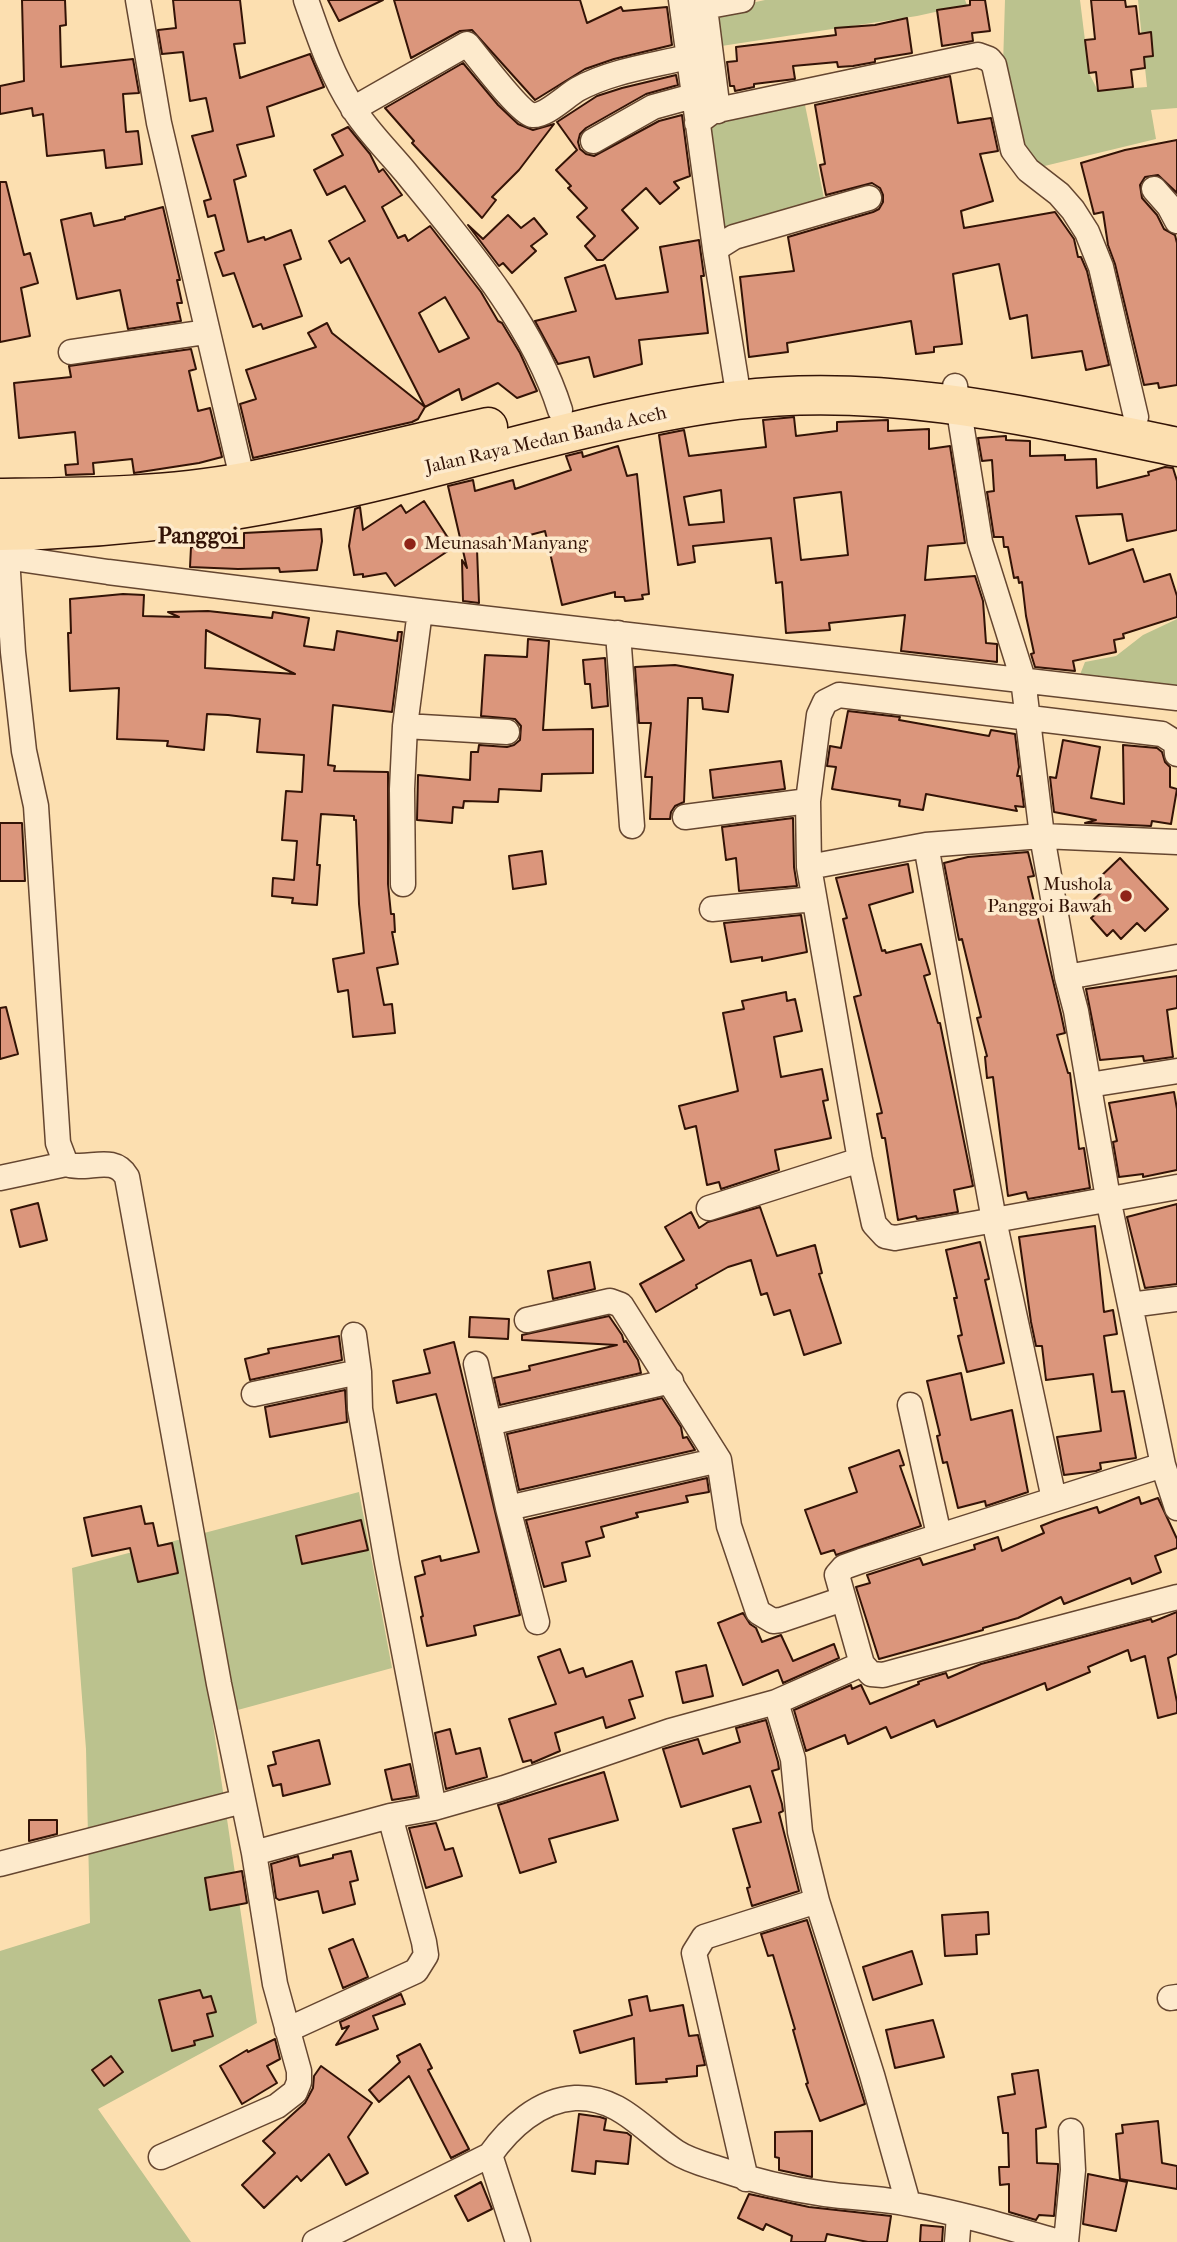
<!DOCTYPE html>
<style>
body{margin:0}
canvas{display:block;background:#fcdfb0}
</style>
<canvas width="1177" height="2242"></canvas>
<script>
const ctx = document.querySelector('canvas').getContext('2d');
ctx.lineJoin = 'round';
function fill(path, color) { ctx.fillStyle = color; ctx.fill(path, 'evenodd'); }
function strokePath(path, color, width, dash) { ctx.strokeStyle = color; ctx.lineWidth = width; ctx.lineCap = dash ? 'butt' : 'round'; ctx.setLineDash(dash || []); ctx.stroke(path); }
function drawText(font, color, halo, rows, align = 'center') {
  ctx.font = font + ' "IM FELL French Canon",serif'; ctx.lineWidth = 7; ctx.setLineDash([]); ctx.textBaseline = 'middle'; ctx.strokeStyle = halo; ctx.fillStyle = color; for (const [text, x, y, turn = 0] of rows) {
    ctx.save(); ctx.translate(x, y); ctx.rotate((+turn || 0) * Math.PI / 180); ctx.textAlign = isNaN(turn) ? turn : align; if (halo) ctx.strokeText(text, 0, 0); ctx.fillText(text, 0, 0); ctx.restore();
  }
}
const green = new Path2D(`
 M765 0H965L967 5 917 16 715 47 710 12Z
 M1005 0H1080L1089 73 1098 91 1147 87 1138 0H1177V108L1151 110 1156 139 1028 170 1002 98Z
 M805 105 824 198 719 234 705 117Z
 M1177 619V694L1077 682 1085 662 1116 656 1143 635Z
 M359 1492 392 1668 212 1717 257 2023 98 2109 191 2242H0V1951L90 1923 86 1749 72 1568Z`);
const building = new Path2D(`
 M22 0H65L66 25 60 26 61 67 133 59 139 93 123 94 126 132 138 131 142 164 106 168 104 150 47 156 43 114 33 116 32 108 0 114V86L24 81Z
 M173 0H240L245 43 234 44 240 78 310 54 324 87 267 107 274 136 237 145 246 176 234 180 248 242 264 237 265 240 291 230 301 259 284 265 302 316 263 329 261 324 253 327 234 273 223 276 215 253 224 250 215 215 208 217 204 201 211 199 192 136 213 131 206 98 190 101 183 52 162 54 158 30 176 28Z
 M328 0H383L339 21Z
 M394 0H580L587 23 621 7 623 11 667 7 672 45 614 59 585 69 535 100 472 30 460 31 411 58Z
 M970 0H985L990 31 972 33 973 41 942 46 937 10 970 5Z
 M1091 0H1125L1126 7 1136 6 1139 34 1151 32 1153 56 1144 57 1145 68 1131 70 1133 87 1098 91 1096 72 1089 73 1085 40 1095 39Z
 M907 18 912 53 875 59V62L853 66 838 67 837 62 793 66 795 79 754 84V87L735 91 734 86H730L727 62 737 61 736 47 836 35 835 28 875 25Z
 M463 63 498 105 518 124 533 130 554 124 519 170 492 197 496 200 482 218 412 143 414 141 385 108Z
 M676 75 678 85 646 94 586 128 580 134 578 142 580 149 586 154 594 156 659 121 682 115 690 176 674 182 679 188 660 204 646 188 622 210 638 228 603 260H597L585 246 595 236 577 217 587 208 568 188 571 186 556 170 577 150 557 122 597 96 622 88Z
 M950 76 958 123 991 118 998 151 980 154 993 201 961 211 964 228 1055 212 1074 239 1078 257H1081L1087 271 1109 365 1086 370 1082 351 1032 358 1027 315 1010 319 999 264 953 274 962 344 934 347V352L916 354 911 321 787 343 788 352 749 357 740 277 794 271 788 237 873 212 879 209 883 202V195L880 188 872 183 826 195 820 165 825 164 815 105Z
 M348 127 370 154 379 172 383 169 402 195 382 207 398 238 405 235 408 241 430 226 481 292 498 321 502 323 520 353 537 391 517 398 498 383 462 400 459 389 425 407 349 258 341 263 329 241 365 221 345 186 327 195 314 170 343 155 332 135ZM445 297 469 338 439 352 419 313Z
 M1177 140V193L1158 175 1145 177 1140 185 1142 198 1157 215 1164 229 1175 235 1177 243V385L1159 388 1158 383 1144 385 1115 264 1108 245 1103 212 1094 214 1081 163 1125 150Z
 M0 182H6L24 255 30 253 38 283 21 288 30 336 0 342Z
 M163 207 180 280H177L182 303H177L181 321 128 329 120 290 77 299 61 220 91 213 94 226 125 219V217Z
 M508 215 521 228 534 218 547 234 531 246 536 251 512 273 503 263 499 266 468 225 483 239Z
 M699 240 704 276H701L708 333 639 340 642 364 594 377 589 357 558 364 535 321 576 311 565 278 605 265 616 299 668 292 660 247Z
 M327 323 332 333 425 407 418 419 412 422 253 458 240 404 256 399 246 370 316 347 308 333Z
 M191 349 196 369 189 371 198 411 210 408 222 457 199 463 134 473 132 459 93 463 94 474 66 475 65 465 78 464 75 432 19 438 14 383 71 377 69 366Z
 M794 417 796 436 837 431V422L888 420V431L929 429V449L950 446 965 543 928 546 925 580 975 576 983 601 986 643 997 644V662L901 651 905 615 829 623 830 630 786 633 782 582 776 583 771 538 693 546 695 562 678 565 659 435 684 430 689 456 766 447 763 420ZM721 490 724 522 689 525 684 497ZM841 492 848 555 801 560 794 498Z
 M1006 436V440L1030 441V456L1065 455V460L1096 459 1097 488 1149 475 1148 472 1165 467 1173 468 1177 481V530L1127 541 1122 514 1076 516 1089 564 1133 549 1144 582 1170 574 1177 596V617L1123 634 1124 638 1114 640 1116 652 1073 661 1075 671 1035 667 1031 654 1034 653 1026 616 1022 582 1019 583 1018 577 1014 578 1008 547H1004L1003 537H994L987 492 994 491 992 460 982 461 978 438Z
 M618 446 627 476 637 474 649 594 642 595 643 599 625 601 624 597H615V592L562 605 545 531 477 549 479 603 463 601 462 560 467 568 448 486 473 480 475 491 513 480 515 489 571 470 566 456 582 452 583 457Z
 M424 501 454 547 395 586 386 573 363 577V574L354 575 349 546 355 509 360 507 363 530 401 505 406 513Z
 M321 529 322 541 317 570 280 572 279 568 238 569 190 567 191 547 244 548V533Z
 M123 594 144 595 143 616 179 617 168 612 208 611 272 618 273 612 309 618 304 646 334 650 337 631 397 641 398 632H402L392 712 333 705 328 765 335 766 334 771 388 772V884L391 914H394L395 932H392L398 964 377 968 384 1005 392 1004 395 1033 353 1037 348 990 338 992 333 959 364 953 359 904 356 820H354V816L321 814 317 865H320L317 905 292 903 293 898 272 896 273 878 294 880 297 841 282 840 286 791 302 792 304 755 257 752 260 719 228 715 207 714 204 750 167 746 168 741 117 739 119 688 70 691 68 633H71L70 599ZM206 630 295 674 205 668Z
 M528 639 549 641 543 730 593 729V773L542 774 541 791 499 789 498 802 464 801 463 808 453 807 452 823 417 820 418 775 470 780 471 752H478L479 745 507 747 514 745 520 740 521 726 515 719 481 716 485 655 527 657Z
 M605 658 608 706 592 708 590 684H585L583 660Z
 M675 665 733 675 728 712 703 709 702 698H688L684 802 675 806 671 812 670 819H650L652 777H645L651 723H639L635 667Z
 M848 711 900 717 899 720 989 736 991 730 1015 734 1019 767 1017 776H1020L1024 807 1015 806 1017 811 926 794 923 810 899 806 900 800 832 789 836 767 827 766 830 746 841 748Z
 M1063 740 1100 747 1091 798 1124 804 1123 745 1157 748 1162 752 1165 762 1170 767V787L1177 789 1171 824 1152 821 1151 826 1087 823H1085L1096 820 1054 812 1050 777 1056 778Z
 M781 761 785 789 713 798 710 770Z
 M793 818 794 867 797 886 739 891 736 858 726 860 722 827Z
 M0 823H22L25 881H0Z
 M542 851 546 884 513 889 509 856Z
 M1028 852 1034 876 1028 877 1061 1014 1065 1033 1057 1035 1068 1073H1070L1079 1149 1084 1148 1090 1188 1028 1199 1026 1192 1008 1196 993 1077 987 1078 985 1057 987 1056 977 1018 981 1017 962 939 959 940 957 930 944 863 968 857Z
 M1120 858 1168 909 1145 931 1137 923 1121 939 1113 930 1107 936 1091 918 1097 913 1089 904 1106 888 1098 879Z
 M908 864 913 892 869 905 882 951 885 950 886 953 921 944 930 974 924 976 938 1023H940L973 1186 954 1190 958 1212 917 1219 916 1216 898 1220 885 1138H882L877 1114 882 1113 854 997 861 995 843 919 847 918 836 878Z
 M801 915 807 952 762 961V957L731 962 724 923Z
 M1177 976V1008L1167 1010 1173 1057 1144 1061 1143 1056 1100 1060 1086 989Z
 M786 992 787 1001 795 999 802 1031 774 1037 781 1077 822 1069 828 1100 823 1101 831 1138 775 1150 779 1170 721 1189 719 1182 707 1185 696 1126 685 1129 679 1106 738 1091 723 1013 744 1009 742 1001Z
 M6 1007 18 1054 0 1059V1008Z
 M1174 1092 1177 1109V1170L1143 1177V1174L1119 1177 1113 1142 1117 1141 1109 1103Z
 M38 1203 47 1240 20 1247 11 1210Z
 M1177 1204V1284L1145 1288 1127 1217Z
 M760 1207 777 1256 815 1245 822 1273 819 1274 841 1343 804 1355 790 1310 774 1315 767 1293 761 1295 751 1260 728 1267 696 1285 697 1288 656 1312 640 1284 684 1260 665 1227 691 1212 699 1228 708 1222Z
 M1095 1226 1104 1312 1113 1310 1117 1334 1104 1336 1112 1392 1124 1391 1136 1458 1100 1463 1101 1469 1096 1471 1064 1475 1057 1437 1101 1431 1093 1374 1046 1380 1042 1346H1036L1031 1322 1019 1237Z
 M980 1242 989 1279 985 1280 1004 1363 967 1372 958 1336 962 1335 954 1298H957L946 1250Z
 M590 1262 595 1289 553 1299 548 1271Z
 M609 1316 622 1335 624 1342 626 1341 638 1360 641 1373 500 1405 494 1378 530 1370 529 1366 617 1345 522 1340V1335Z
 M470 1317 509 1319 508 1339 469 1337Z
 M339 1336 342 1360 250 1380 245 1359 269 1353 268 1349Z
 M454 1342 520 1615 474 1626 476 1635 427 1646 421 1617 423 1616 415 1577 425 1574 422 1561 440 1556 441 1561 479 1552 436 1394 397 1403 393 1381 430 1373 424 1350Z
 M961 1373 971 1420 1012 1410 1028 1492 986 1506 985 1501 958 1508 947 1462 943 1463 937 1436 940 1435 927 1381Z
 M345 1390 347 1422 270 1437 265 1407Z
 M662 1398 681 1427 683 1438 687 1437 695 1450 519 1490 507 1434Z
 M899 1450 904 1465 900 1466 921 1526 836 1555 834 1550 821 1554 805 1510 857 1492 849 1468Z
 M707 1478 709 1492 686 1496 688 1502 636 1513 638 1517 601 1527 604 1537 586 1542 590 1556 562 1563 566 1581 544 1587 526 1520Z
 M1139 1497 1141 1504 1158 1498 1177 1539V1548L1155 1556 1161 1572 1132 1584 1130 1578 1064 1604 1061 1597 1018 1618 983 1628V1630L879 1659 856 1587 870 1583 867 1575 920 1558 923 1565 975 1549 974 1545 998 1537 1002 1551 1044 1533 1041 1526 1056 1520 1097 1507 1099 1513Z
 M141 1506 145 1524 153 1523 158 1546 172 1543 178 1573 138 1582 130 1548 92 1556 84 1518Z
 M361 1520 368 1550 302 1564 296 1536Z
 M1177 1612V1654L1168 1658 1177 1702V1713L1158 1718 1145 1656 1131 1661 1128 1650 1088 1667 1090 1672 1047 1690 1045 1683 937 1727 934 1720 891 1738 886 1727 848 1744 845 1735 806 1751 794 1710 851 1685 852 1689 861 1685 870 1704 919 1684 918 1682 923 1680 946 1673 948 1678 981 1664 1151 1619 1152 1622Z
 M743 1613 750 1624 756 1628 762 1642 781 1635 793 1661 834 1644 839 1658 783 1683 778 1670 743 1685 718 1623Z
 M560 1649 569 1673 583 1668 586 1677 632 1661 643 1696 629 1700 635 1718 606 1728 603 1717 555 1733 560 1751 532 1763 531 1760 523 1762 509 1719 556 1704 538 1657Z
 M706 1665 713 1696 683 1703 676 1672Z
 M766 1720 778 1762 779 1769 772 1771 782 1804 783 1811 779 1813 799 1891 752 1906 747 1888 750 1887 733 1829 761 1822 750 1786 681 1807 663 1749 698 1739 703 1754 740 1742 736 1728Z
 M450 1729 456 1754 480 1748 487 1777 446 1789 435 1733Z
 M319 1740 330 1784 283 1796 281 1784 273 1786 268 1766 276 1764 273 1752Z
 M410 1764 417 1796 392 1800 385 1770Z
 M604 1772 618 1820 549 1839 556 1862 520 1873 498 1805Z
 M29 1820H57V1834L29 1841Z
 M436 1823 445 1850 453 1848 462 1876 426 1888 409 1828Z
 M351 1851 358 1880 350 1882 355 1904 323 1913 318 1891 279 1900 276 1898 271 1864 298 1856 300 1866 333 1858V1855Z
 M242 1871 247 1903 210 1910 205 1878Z
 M988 1912 989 1934 976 1935 977 1954 945 1956 942 1915Z
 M807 1920 865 2104 820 2121 806 2084 808 2083 793 2030 795 2029 773 1955 768 1956 761 1934Z
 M353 1939 368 1977 343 1988 329 1949Z
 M912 1951 922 1984 873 2000 863 1967Z
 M200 1990 203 1998 211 1996 216 2012 207 2014 213 2036 194 2041 195 2045 172 2051 159 2000Z
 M401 1994 405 2004 373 2016 378 2029 336 2045 349 2026 342 2029 340 2022Z
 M647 1996 650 2011 683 2005 689 2036 698 2035 705 2065 697 2066V2076L666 2079 667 2082 636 2084 634 2038 580 2053 574 2031 632 2015 629 2000Z
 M933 2020 944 2057 895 2068 886 2030Z
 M275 2039 280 2059 267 2066 277 2083 242 2104 220 2066 247 2050 248 2052Z
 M420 2044 432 2068 428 2070 469 2149 451 2158 409 2076 379 2102 369 2090 400 2062 397 2056Z
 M111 2056 123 2072 104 2086 92 2070Z
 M321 2066 372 2103 348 2137 368 2173 346 2185 329 2154 301 2181 297 2176 264 2208 242 2185 275 2153 263 2141 305 2103 313 2088 314 2076Z
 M1038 2070 1046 2127 1036 2129 1037 2163 1058 2164V2170L1054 2216 1039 2215 1036 2220 1009 2212V2184L1000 2185 999 2167H1009L1008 2133H1003L998 2097 1015 2094 1012 2074Z
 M579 2114 600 2117 606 2119 604 2130 627 2133 631 2136 628 2164 596 2161 595 2174 572 2171Z
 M1158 2121 1162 2163 1177 2166V2189L1120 2179 1116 2134 1123 2133 1122 2125Z
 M812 2131V2177L779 2170V2158L775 2157V2132Z
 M1088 2174 1127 2182 1116 2231 1083 2224Z
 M481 2182 492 2209 468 2221 455 2196Z
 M749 2194 809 2207 891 2216 887 2242H868L827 2234 825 2242H791L792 2236 766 2224 763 2230 738 2218Z
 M921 2225 943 2227 942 2242H920Z`);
const minor = new Path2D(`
 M138 0 159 123 243 482V495
 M306 0C319 37 331 74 353 108 367 131 389 152 407 174 464 244 533 323 560 410
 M681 0 715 249 736 380
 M704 0 718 111
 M704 7 742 0
 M353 109 467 44C478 57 519 112 532 115 545 117 567 95 578 89 611 71 651 66 687 57
 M697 123 713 111 978 55 989 59 994 65 1013 150 1028 170 1059 194 1073 210 1087 232 1101 267 1136 417
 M593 141 653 107 693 96
 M1154 189 1169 206 1177 221
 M715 249 734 237 869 198
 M71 352 206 332
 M955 386 980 542 1023 679 1042 836 1067 977 1076 1011 1108 1198 1163 1465 1177 1508
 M0 556 108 572 420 611 1177 698
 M7 557 13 652 24 751 36 806 58 1143 66 1164C87 1172 113 1153 127 1177L219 1684 254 1853 275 1984 299 2071V2082L295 2092 277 2106 161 2157
 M618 633 632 826
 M405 726 507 732
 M685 817 808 801
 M1177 842 1042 836 926 845 809 867 860 1160 874 1224 885 1236 895 1238 1177 1187
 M926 845 994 1220 1054 1499
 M809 867 808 801 819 715 825 702 839 695 1162 734 1176 743 1177 754
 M403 884 402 789 405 726 420 611
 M712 909 814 899
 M1067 977 1177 957
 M1089 1085 1177 1071
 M0 1178 66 1164
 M709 1208 860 1160
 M1130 1305 1177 1299
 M527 1320 610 1301 621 1305 719 1460 729 1526 758 1612 773 1621 781 1620 843 1599
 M354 1335 359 1372 360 1409 387 1563 434 1808
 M476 1364 508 1508 719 1460
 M254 1394 359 1372
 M910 1405 939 1535
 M489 1423 671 1381
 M1163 1465 861 1561 844 1567 837 1575 862 1664 871 1674 883 1675 901 1670 1177 1597
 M508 1508 537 1622
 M776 1702 793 1759 800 1832 817 1901 872 2075 908 2203
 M254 1853 390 1816 434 1808 504 1788 670 1731 776 1702 862 1664
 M0 1864 243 1801
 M1170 1998 1177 1997
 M287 2030 416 1971 426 1955 424 1942 390 1816
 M746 2179 694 1953 704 1937 817 1901
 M315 2242 490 2155
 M518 2242 490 2155C509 2128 539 2100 575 2098 619 2096 643 2130 676 2152 688 2160 703 2164 716 2168 751 2180 788 2189 825 2194 853 2198 882 2198 909 2204 960 2213 1010 2228 1059 2242
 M957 2242 959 2216
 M1066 2242 1073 2170 1071 2131`);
const trunk = new Path2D(`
 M0 498C81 497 164 497 244 482 326 466 407 445 488 427
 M0 531C133 529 257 510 386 479 503 451 618 415 737 400 885 382 1033 417 1177 447`);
const markers = [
 [410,544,7,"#8f2418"],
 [1126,896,7,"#8f2418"]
];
const streetNames = [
 ["Jalan Raya Medan Banda Aceh",546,441,-13]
];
const poiNames = [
 ["Meunasah Manyang",424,544],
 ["Mushola",1112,885,"right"],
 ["Panggoi Bawah",1112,907,"right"]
];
const quarterNames = [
 ["Panggoi",198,537]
];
fill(green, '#bbc28e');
fill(building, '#db967c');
strokePath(building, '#331306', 2);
strokePath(minor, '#654630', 27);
strokePath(trunk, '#331306', 41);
strokePath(minor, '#fdeacc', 24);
strokePath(trunk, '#fcdfb0', 38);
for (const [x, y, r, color] of markers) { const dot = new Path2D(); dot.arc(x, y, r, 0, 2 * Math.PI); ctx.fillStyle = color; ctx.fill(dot); strokePath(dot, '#fdeacc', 2.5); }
drawText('19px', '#331306', '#fdeacc', streetNames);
drawText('19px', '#331306', '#fdeacc', poiNames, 'left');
drawText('bold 23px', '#331306', '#fdeacc', quarterNames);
</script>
